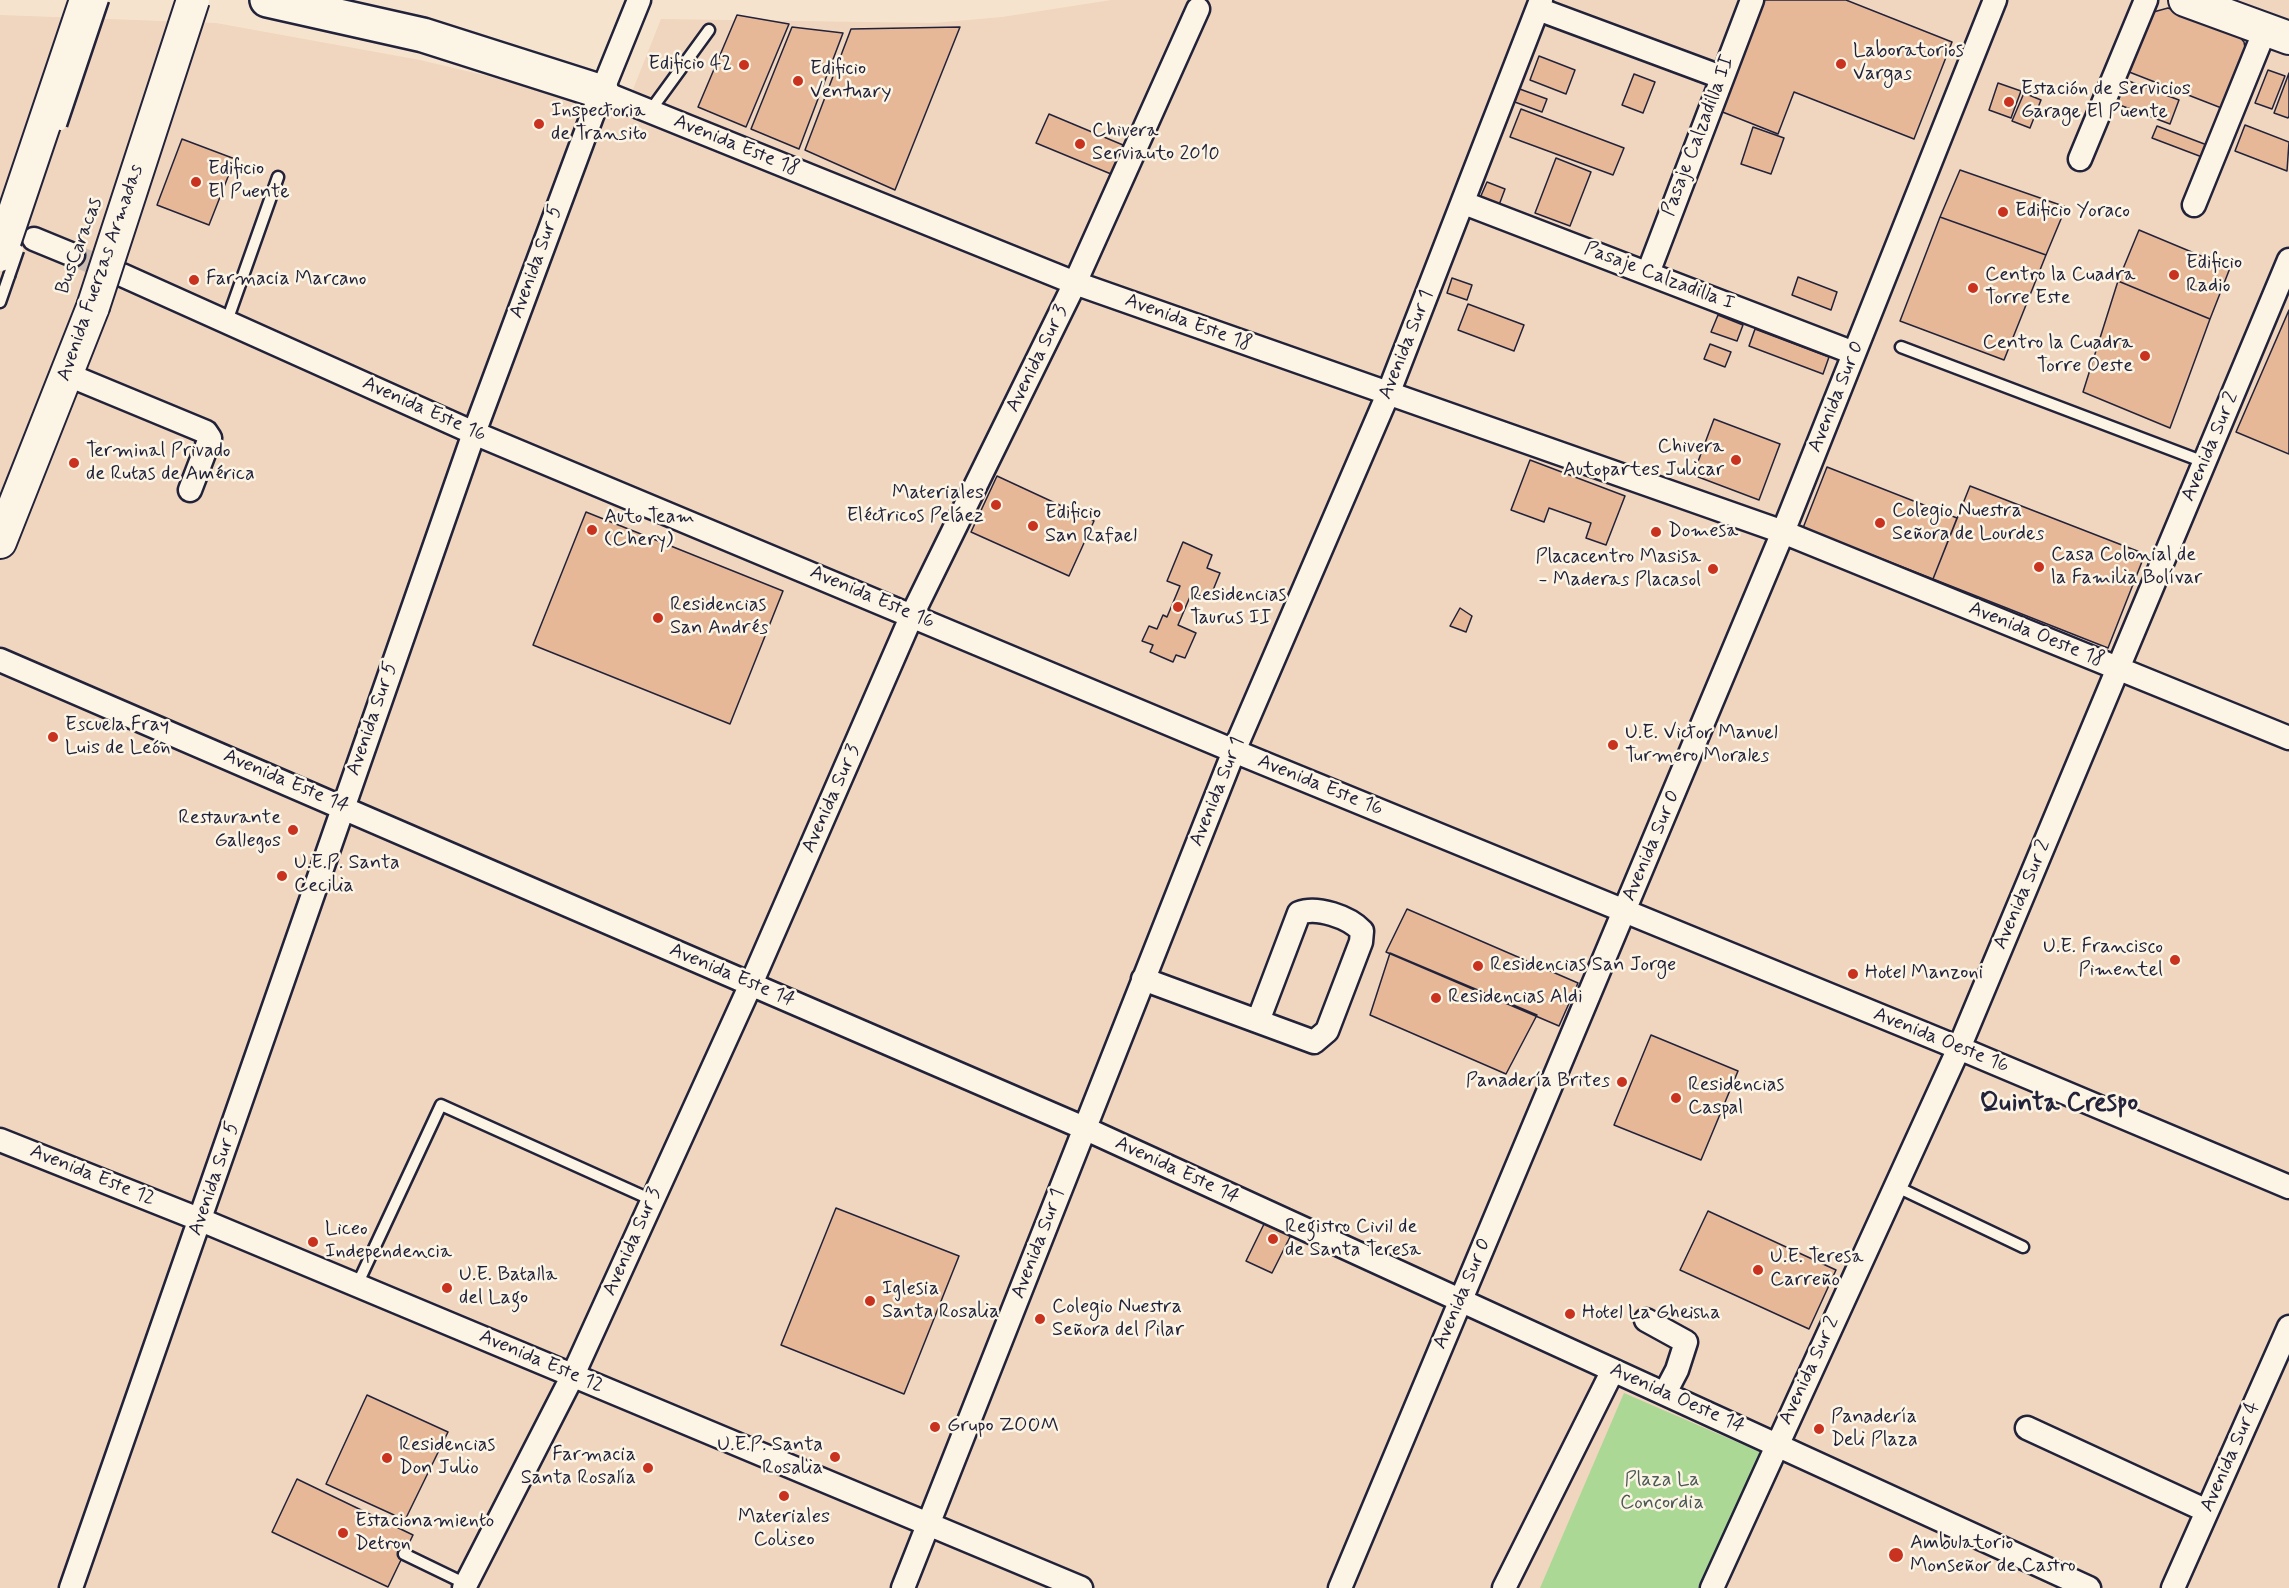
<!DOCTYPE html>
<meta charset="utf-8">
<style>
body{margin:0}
canvas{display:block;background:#f5e3ce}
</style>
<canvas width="2289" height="1588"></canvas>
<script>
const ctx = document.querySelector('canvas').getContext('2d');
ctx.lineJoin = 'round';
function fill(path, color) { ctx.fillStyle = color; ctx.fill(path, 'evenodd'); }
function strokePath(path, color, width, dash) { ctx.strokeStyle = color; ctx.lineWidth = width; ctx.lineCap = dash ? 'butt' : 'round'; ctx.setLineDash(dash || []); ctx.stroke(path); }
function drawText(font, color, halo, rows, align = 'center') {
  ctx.font = font + ' Mynerve,sans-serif'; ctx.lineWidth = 5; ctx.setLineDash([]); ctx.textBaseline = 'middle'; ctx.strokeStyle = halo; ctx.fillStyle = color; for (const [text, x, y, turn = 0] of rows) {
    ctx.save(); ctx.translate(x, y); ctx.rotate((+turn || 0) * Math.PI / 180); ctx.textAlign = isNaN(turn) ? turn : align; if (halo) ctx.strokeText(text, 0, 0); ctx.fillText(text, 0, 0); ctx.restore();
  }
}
const built = new Path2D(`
 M1111 0H2289V1588H0V15L216 23 420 60 496 78 622 117 661 19 934 23 1002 17Z`);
const green = new Path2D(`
 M1624 1393 1760 1452 1701 1588H1540Z`);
const building = new Path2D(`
 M1764 0H1846L1952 42 1914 139 1794 92 1778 134 1720 111Z
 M2168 8 2238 35 2244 42 2246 53 2224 109 2124 70 2146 14Z
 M737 15 789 24 746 127 698 107Z
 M792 27 843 33 799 149 751 129Z
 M960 27 895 190 805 150 851 29Z
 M1539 56 1575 70 1566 94 1530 80Z
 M2268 70 2285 76 2272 109 2255 103Z
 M2289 73V116L2288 118 2274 113Z
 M1634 74 1655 82 1643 113 1622 105Z
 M2126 80 2179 100 2170 124 2117 104Z
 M1998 83 2021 91 2011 118 1989 110Z
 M1517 88 1547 99 1542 112 1512 101Z
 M2024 93 2041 100 2030 128 2012 121Z
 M1521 109 1624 148 1613 175 1510 137Z
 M1049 114 1123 145 1111 174 1036 143Z
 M2245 125 2289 142 2287 171 2235 151Z
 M2157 126 2207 145 2202 157 2152 138Z
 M1753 127 1784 138 1771 174 1741 164Z
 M182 139 235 159 209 225 157 205Z
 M1556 158 1591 172 1570 226 1535 213Z
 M1960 170 2066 207 2046 255 1940 217Z
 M1487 182 1505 189 1499 205 1480 198Z
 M1940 217 2046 255 2004 360 1900 321Z
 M2139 230 2230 268 2210 319 2118 281Z
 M1798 277 1837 292 1831 310 1792 295Z
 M1452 278 1472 285 1467 300 1447 293Z
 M2118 281 2210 319 2170 428 2083 392Z
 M1468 304 1524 325 1514 351 1458 330Z
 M2289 310V454L2236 432Z
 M1718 315 1743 325 1737 341 1711 332Z
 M1755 329 1829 357 1823 374 1749 346Z
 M1710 344 1731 352 1725 367 1704 359Z
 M1714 419 1780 444 1759 500 1693 475Z
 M1530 460 1625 496 1606 545 1586 538 1591 523 1549 508 1544 522 1511 510Z
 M1827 467 1957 518 1933 579 1803 528Z
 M997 476 1094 521 1069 576 971 532Z
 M1970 486 2145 554 2108 648 1933 579Z
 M586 512 783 591 730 724 533 645Z
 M1183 542 1212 555 1207 568 1220 573 1209 600 1192 592 1178 625 1196 633 1185 658 1176 655 1173 662 1150 652 1153 645 1142 641 1149 626 1157 629 1163 615 1167 617 1180 586 1167 581Z
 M1460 608 1472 616 1466 632 1450 626Z
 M1407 909 1578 983 1559 1026 1386 952Z
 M1390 953 1537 1015 1506 1074 1370 1015Z
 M1651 1035 1738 1071 1701 1160 1614 1125Z
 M836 1208 959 1256 904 1394 781 1345Z
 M1708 1211 1836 1270 1809 1329 1680 1270Z
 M1265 1222 1291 1235 1272 1273 1246 1261Z
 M367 1395 448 1432 405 1520 326 1484Z
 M297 1479 413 1535 388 1587 272 1532Z`);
const streetTunnel = new Path2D(`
 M73 255 118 273`);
const lane = new Path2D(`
 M650 111 709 30
 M0 302 9 276
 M227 321 278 177
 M1901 347 2204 462
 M1895 1186 2023 1247
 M357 1285 441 1105 652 1200
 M404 1554 466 1584`);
const street = new Path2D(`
 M1538 9 1721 77
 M602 92 1075 283 1783 532 2289 738
 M2080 159 2146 0
 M1464 203 1854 353
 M2194 205 2265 30
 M34 239 73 255
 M1648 273 1752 0
 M122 275 474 433 1234 751 1959 1048 2289 1187
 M66 374 206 432 210 438 190 490
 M0 660 1084 1128 2089 1588
 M1143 979 1314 1042 1327 1031 1361 942 1362 931C1349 917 1317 906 1299 913L1258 1021
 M0 1140 201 1220 1081 1588
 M1646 1320 1686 1342 1677 1370 1665 1393
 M2027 1428 2207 1511
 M71 1588 474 433 592 116 639 0
 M464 1588 573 1375 751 984 912 615 1075 283 1198 9
 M903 1588 1234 751 1388 394 1541 0
 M1340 1588 1783 532 1995 0
 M1504 1588 1613 1370
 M1712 1588 1959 1048 2289 260
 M2173 1588 2289 1327`);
const secondary = new Path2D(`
 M2185 0 2289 38
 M0 542 93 307`);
const highway = new Path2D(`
 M267 0 423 35 602 92`);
const laneBridge = new Path2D(`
 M61 125 103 0
 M9 276 18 250`);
const secondaryBridge = new Path2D(`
 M0 255 86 0
 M93 307 193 0`);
const markers = [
 [1841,64,6,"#c8321e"],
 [744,65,6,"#c8321e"],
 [798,81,6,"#c8321e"],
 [2009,102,6,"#c8321e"],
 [539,124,6,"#c8321e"],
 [1080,144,6,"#c8321e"],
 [196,182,6,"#c8321e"],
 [2003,212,6,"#c8321e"],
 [2174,275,6,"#c8321e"],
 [194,280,6,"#c8321e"],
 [1973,288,6,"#c8321e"],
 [2145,356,6,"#c8321e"],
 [1736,460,6,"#c8321e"],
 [74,463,6,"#c8321e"],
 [996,505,6,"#c8321e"],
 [1880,523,6,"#c8321e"],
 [1033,526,6,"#c8321e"],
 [592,530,6,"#c8321e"],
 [1656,532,6,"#c8321e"],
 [2039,567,6,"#c8321e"],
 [1713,569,6,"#c8321e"],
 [1178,607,6,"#c8321e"],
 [658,618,6,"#c8321e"],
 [53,737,6,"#c8321e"],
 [1613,745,6,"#c8321e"],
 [293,830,6,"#c8321e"],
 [282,876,6,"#c8321e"],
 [2175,960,6,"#c8321e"],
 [1478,966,6,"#c8321e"],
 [1853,974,6,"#c8321e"],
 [1436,998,6,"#c8321e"],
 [1622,1082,6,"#c8321e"],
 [1676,1098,6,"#c8321e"],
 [1273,1239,6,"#c8321e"],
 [313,1242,6,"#c8321e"],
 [1758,1270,6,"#c8321e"],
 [447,1288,6,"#c8321e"],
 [870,1301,6,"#c8321e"],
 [1570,1314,6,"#c8321e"],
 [1040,1319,6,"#c8321e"],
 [935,1427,6,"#c8321e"],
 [1819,1429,6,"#c8321e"],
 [835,1457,6,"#c8321e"],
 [387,1458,6,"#c8321e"],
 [648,1468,6,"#c8321e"],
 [784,1496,6,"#c8321e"],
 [343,1533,6,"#c8321e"],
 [1896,1555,8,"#c8321e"]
];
const poiNames = [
 ["Laboratorios",1853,52],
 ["Vargas",1853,75],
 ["Edificio 42",732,65,"right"],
 ["Edificio",810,70],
 ["Ventuary",810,93],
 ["Estación de Servicios",2021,90],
 ["Garage El Puente",2021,113],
 ["Inspectoria",551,112],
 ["de Transito",551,135],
 ["Chivera",1092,132],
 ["Serviauto 2010",1092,155],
 ["Edificio",208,170],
 ["El Puente",208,193],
 ["Edificio Yoraco",2015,212],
 ["Edificio",2186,264],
 ["Radio",2186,287],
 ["Centro la Cuadra",1985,276],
 ["Torre Este",1985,299],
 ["Farmacia Marcano",206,280],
 ["Centro la Cuadra",2133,344,"right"],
 ["Torre Oeste",2133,367,"right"],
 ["Chivera",1724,448,"right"],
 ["Autopartes Julicar",1724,471,"right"],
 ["Terminal Privado",86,452],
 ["de Rutas de América",86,475],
 ["Materiales",984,494,"right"],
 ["Eléctricos Peláez",984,517,"right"],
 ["Colegio Nuestra",1892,512],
 ["Señora de Lourdes",1892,535],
 ["Edificio",1045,514],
 ["San Rafael",1045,537],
 ["Auto Team",604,518],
 ["(Chery)",604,541],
 ["Domesa",1668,532],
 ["Casa Colonial de",2051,556],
 ["la Familia Bolívar",2051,579],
 ["Placacentro Masisa",1701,558,"right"],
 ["- Maderas Placasol",1701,581,"right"],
 ["Residencias",1190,596],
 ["Taurus II",1190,619],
 ["Residencias",670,606],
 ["San Andrés",670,629],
 ["Escuela Fray",65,726],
 ["Luis de León",65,749],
 ["U.E. Victor Manuel",1625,734],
 ["Turmero Morales",1625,757],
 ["Restaurante",281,819,"right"],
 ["Gallegos",281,842,"right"],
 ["U.E.P. Santa",294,864],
 ["Cecilia",294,887],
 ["U.E. Francisco",2163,948,"right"],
 ["Pimentel",2163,971,"right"],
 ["Residencias San Jorge",1490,966],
 ["Hotel Manzoni",1865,974],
 ["Residencias Aldi",1448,998],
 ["Panadería Brites",1610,1082,"right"],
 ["Residencias",1688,1086],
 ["Caspal",1688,1109],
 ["Registro Civil de",1285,1228],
 ["de Santa Teresa",1285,1251],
 ["Liceo",325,1230],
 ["Independencia",325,1253],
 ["U.E. Teresa",1770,1258],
 ["Carreño",1770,1281],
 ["U.E. Batalla",459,1276],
 ["del Lago",459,1299],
 ["Iglesia",882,1290],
 ["Santa Rosalia",882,1313],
 ["Colegio Nuestra",1052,1308],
 ["Señora del Pilar",1052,1331],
 ["Hotel La Gheisha",1582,1314],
 ["Panadería",1831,1418],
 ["Deli Plaza",1831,1441],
 ["Grupo ZOOM",947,1427],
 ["Residencias",399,1446],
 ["Don Julio",399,1469],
 ["U.E.P. Santa",823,1446,"right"],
 ["Rosalia",823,1469,"right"],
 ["Farmacia",636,1456,"right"],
 ["Santa Rosalía",636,1479,"right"],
 ["Materiales",784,1518,"center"],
 ["Coliseo",784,1541,"center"],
 ["Estacionamiento",355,1522],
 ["Detron",355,1545],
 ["Ambulatorio",1910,1544],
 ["Monseñor de Castro",1910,1567]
];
const streetNames = [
 ["Pasaje Calzadilla II",1699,136,-69],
 ["Avenida Este 18",736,146,22],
 ["BusCaracas",80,246,-70],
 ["Avenida Sur 5",537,262,-70],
 ["Avenida Fuerzas Armadas",101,273,-71],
 ["Pasaje Calzadilla I",1659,277,21],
 ["Avenida Este 18",1188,323,20],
 ["Avenida Sur 1",1407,345,-68],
 ["Avenida Sur 3",1038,359,-64],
 ["Avenida Sur 0",1837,397,-68],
 ["Avenida Este 16",424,410,24],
 ["Avenida Sur 2",2211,447,-67],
 ["Avenida Este 16",872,598,23],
 ["Avenida Oeste 18",2036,635,22],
 ["Avenida Sur 5",373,719,-71],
 ["Avenida Este 14",286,782,23],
 ["Avenida Este 16",1320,786,22],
 ["Avenida Sur 1",1218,792,-68],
 ["Avenida Sur 3",832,799,-66],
 ["Avenida Sur 0",1652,846,-67],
 ["Avenida Sur 2",2023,895,-67],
 ["Avenida Este 14",732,976,23],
 ["Avenida Oeste 16",1941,1041,22],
 ["Avenida Este 14",1177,1171,25],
 ["Avenida Este 12",92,1176,22],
 ["Avenida Sur 5",215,1179,-71],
 ["Avenida Sur 3",633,1242,-66],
 ["Avenida Sur 1",1039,1244,-69],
 ["Avenida Sur 0",1463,1294,-67],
 ["Avenida Este 12",541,1362,23],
 ["Avenida Sur 2",1810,1371,-65],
 ["Avenida Oeste 14",1677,1399,24],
 ["Avenida Sur 4",2231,1457,-66]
];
const parkNames = [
 ["Plaza La",1662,1481],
 ["Concordia",1662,1504]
];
const districtNames = [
 ["Quinta Crespo",2059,1105]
];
fill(built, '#f0d6be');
fill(green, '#acd896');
fill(building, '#e6b897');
strokePath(building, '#22223b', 1.5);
strokePath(streetTunnel, '#cbbcb1', 22, [22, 11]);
strokePath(lane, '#22223b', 15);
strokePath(street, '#22223b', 27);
strokePath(secondary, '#22223b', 36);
strokePath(highway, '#22223b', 38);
strokePath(lane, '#fcf5e5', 10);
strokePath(street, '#fcf5e5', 22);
strokePath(secondary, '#fcf5e5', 32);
strokePath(highway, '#fcf5e5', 33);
strokePath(laneBridge, '#22223b', 15, []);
strokePath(secondaryBridge, '#22223b', 36, []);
strokePath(laneBridge, '#fcf5e5', 10);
strokePath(secondaryBridge, '#fcf5e5', 32);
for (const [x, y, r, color] of markers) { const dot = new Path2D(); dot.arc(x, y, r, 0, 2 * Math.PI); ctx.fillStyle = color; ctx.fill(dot); strokePath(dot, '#fcf5e5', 2); }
drawText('20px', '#22223b', '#fcf5e5', poiNames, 'left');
drawText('20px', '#22223b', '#fcf5e5', streetNames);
drawText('20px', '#4b5956', '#fcf5e5', parkNames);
drawText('bold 26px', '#22223b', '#fcf5e5', districtNames);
</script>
